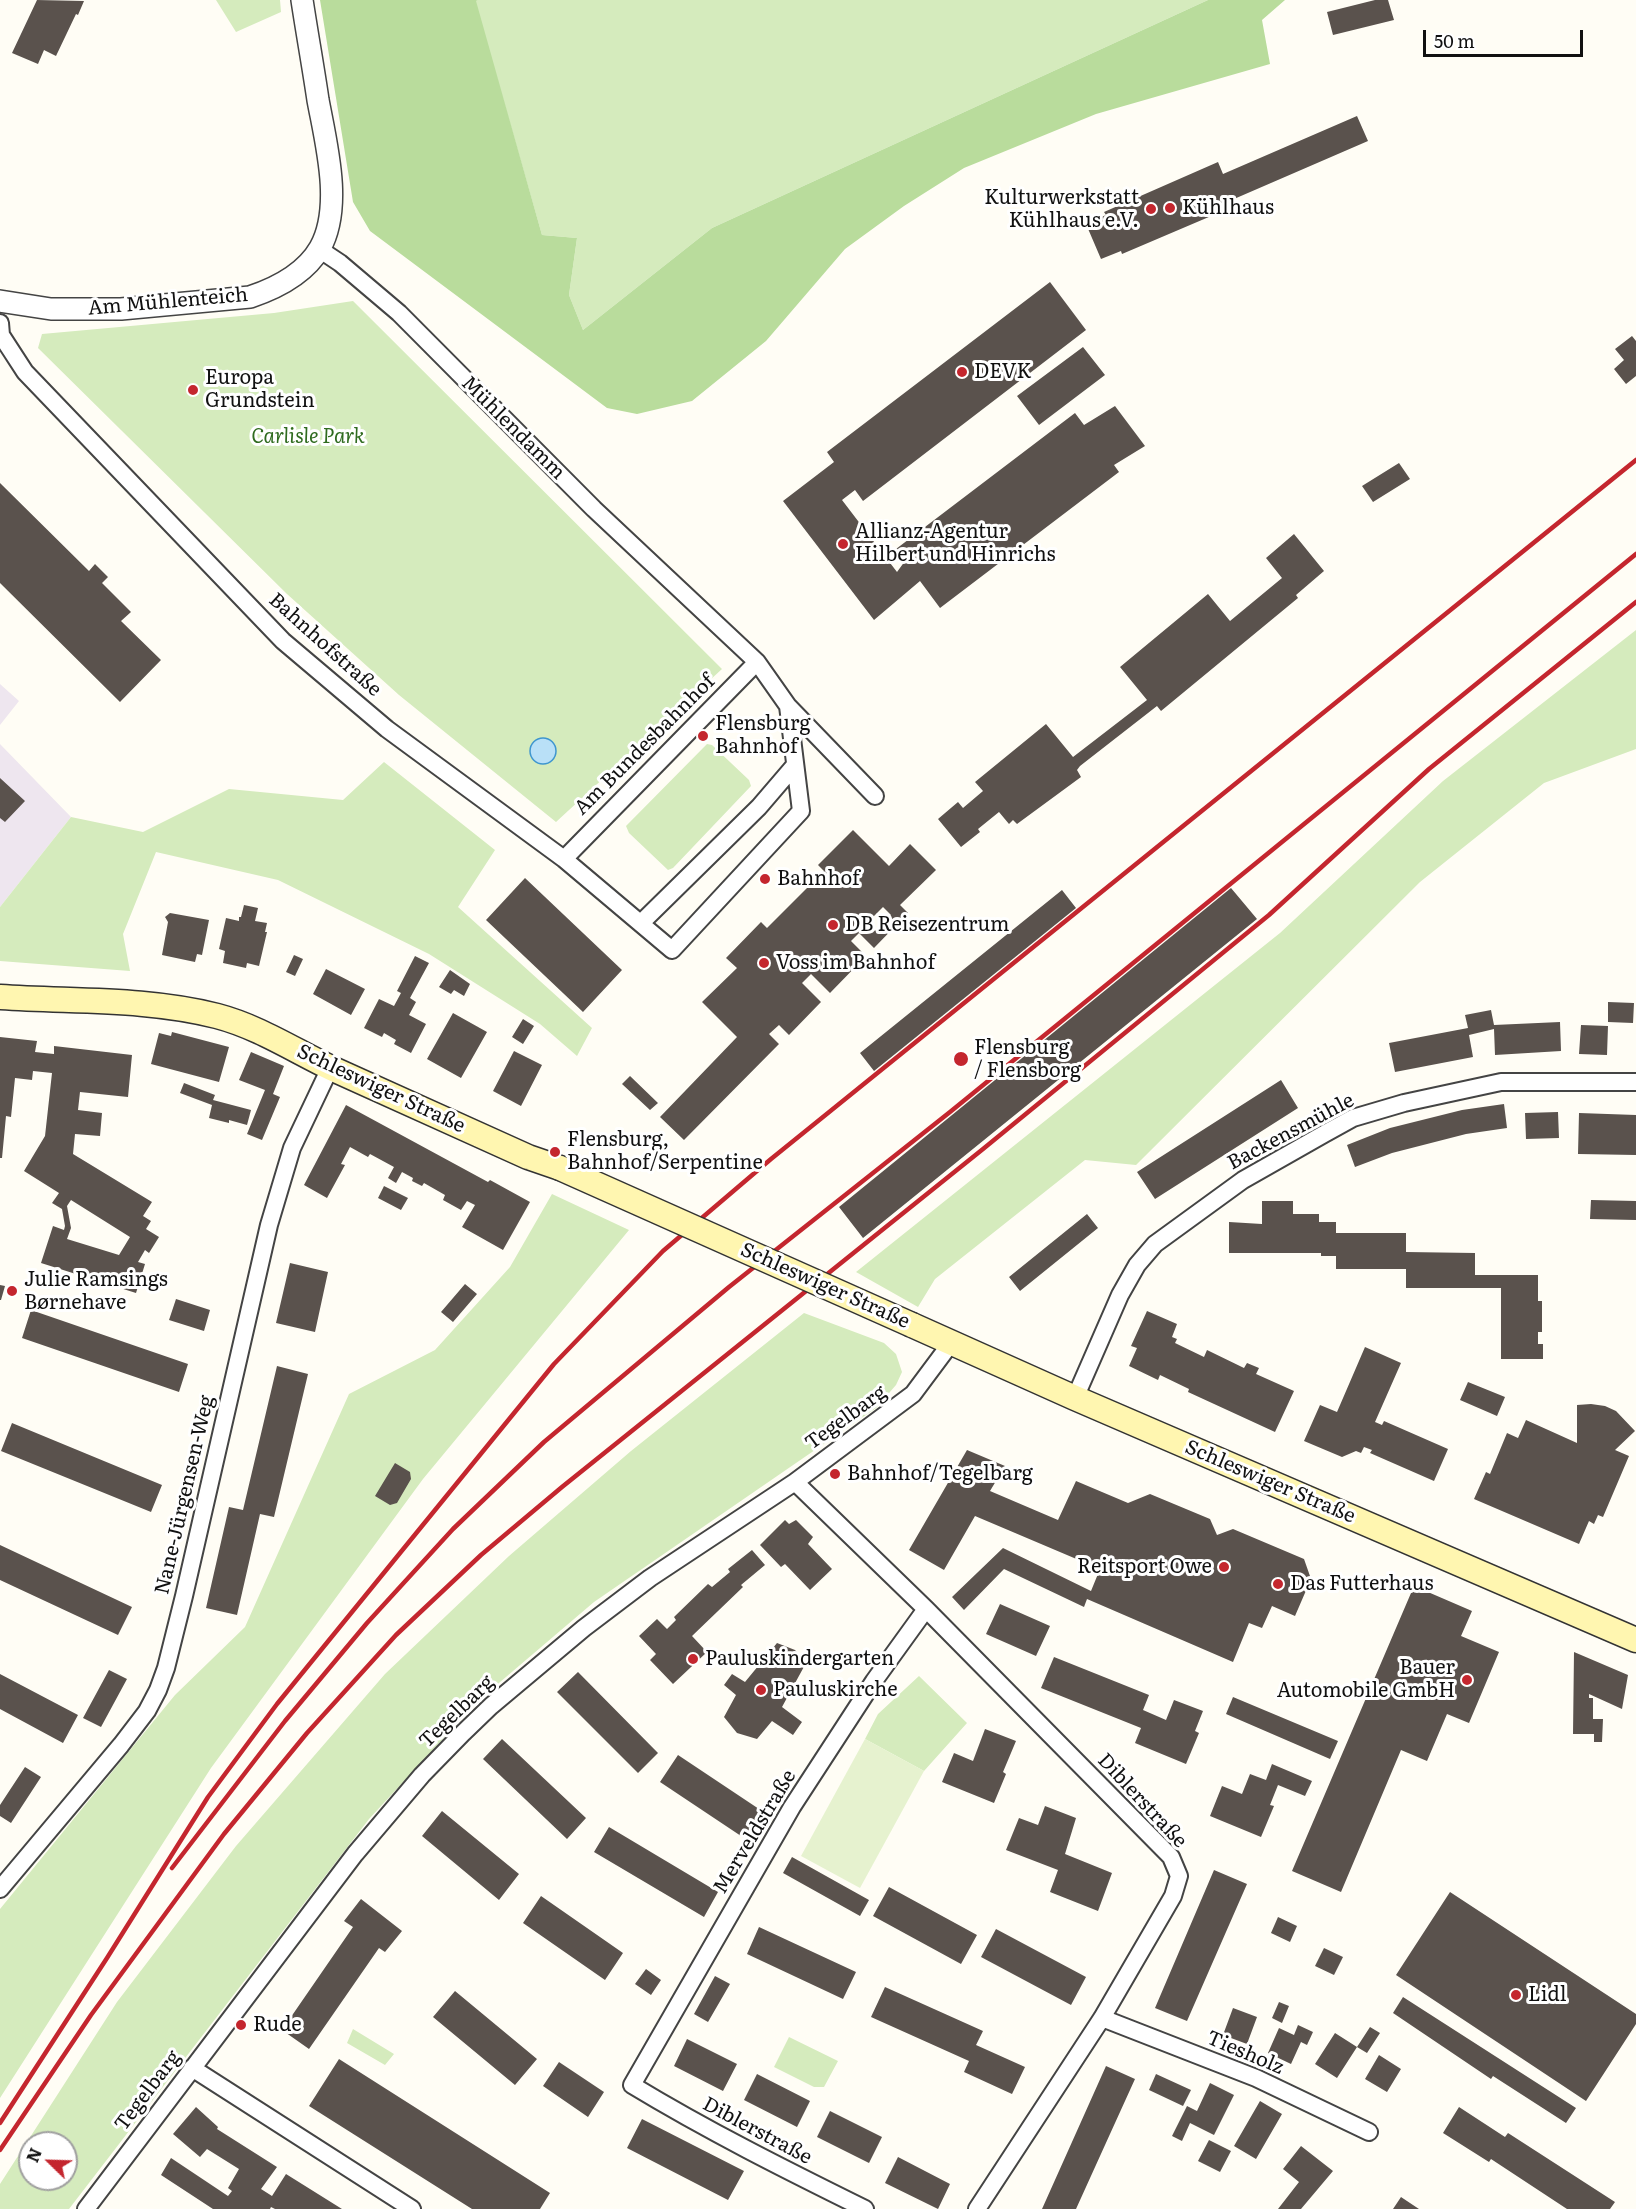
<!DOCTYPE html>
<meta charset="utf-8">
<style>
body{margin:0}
#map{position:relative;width:1636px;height:2209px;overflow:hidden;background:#fffdf5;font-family:Literata,serif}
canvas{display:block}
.north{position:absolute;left:18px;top:2131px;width:60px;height:60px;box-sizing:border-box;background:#fff;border:2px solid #a0a0a0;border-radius:50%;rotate:293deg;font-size:16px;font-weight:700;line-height:24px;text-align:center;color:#111}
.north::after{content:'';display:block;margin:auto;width:21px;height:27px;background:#c4262e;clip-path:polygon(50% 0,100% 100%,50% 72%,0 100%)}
.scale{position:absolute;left:1423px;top:30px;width:160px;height:27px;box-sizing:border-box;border:3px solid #111;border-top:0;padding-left:8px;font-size:18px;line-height:21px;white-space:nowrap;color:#111;-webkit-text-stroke:4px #fff;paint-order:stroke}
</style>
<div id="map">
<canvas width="1636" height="2209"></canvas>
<div class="north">N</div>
<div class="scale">50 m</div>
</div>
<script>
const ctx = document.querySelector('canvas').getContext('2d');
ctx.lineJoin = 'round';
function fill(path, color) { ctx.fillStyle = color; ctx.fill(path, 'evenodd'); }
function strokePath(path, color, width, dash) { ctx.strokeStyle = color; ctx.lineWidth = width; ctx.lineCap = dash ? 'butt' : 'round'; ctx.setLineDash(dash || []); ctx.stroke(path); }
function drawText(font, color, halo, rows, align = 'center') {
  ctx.font = font + ' Literata,serif'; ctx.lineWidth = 6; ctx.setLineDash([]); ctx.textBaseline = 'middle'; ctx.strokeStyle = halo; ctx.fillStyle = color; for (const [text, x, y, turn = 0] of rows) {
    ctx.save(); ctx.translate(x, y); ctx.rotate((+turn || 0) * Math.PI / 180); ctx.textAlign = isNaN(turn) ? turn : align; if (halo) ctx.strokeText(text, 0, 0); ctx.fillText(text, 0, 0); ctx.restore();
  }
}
const industrial = new Path2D(`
 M0 684 19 701 0 725Z
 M0 744 71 817 0 907Z`);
const green = new Path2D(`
 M216 0H280L281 12 236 32Z
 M478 0H1208L712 228 583 330 569 295 577 238 542 235 475 1Z
 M353 301 722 669 556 822 399 695 287 594 38 348 42 334 274 313Z
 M1636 630V749L1544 783 1420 882 1136 1165 1085 1160 935 1279 918 1307 856 1272 1280 933 1443 781Z
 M707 744 712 745 749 780 751 786 673 868 668 870 629 833 626 826Z
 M384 762 495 850 458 907 592 1028 577 1056 540 1024 429 954 278 880 156 852 123 934 130 971 0 961V907L71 817 143 832 229 789 343 800Z
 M552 1194 629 1230 423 1479 211 1768 0 2098V1909L175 1695 245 1627 349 1394 435 1350 510 1267Z
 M804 1313 884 1343 896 1354 902 1372 896 1385 876 1408 594 1602 479 1700 369 1819 69 2209H0V2184L117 2002 236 1846 385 1674 509 1556 631 1451ZM30 2143H66V2179H30Z
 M919 1676 967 1723 924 1771 865 1739 878 1714Z
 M353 2029 394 2054 385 2065 347 2043Z
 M789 2037 838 2061 824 2087H814L774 2067Z`);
const forest = new Path2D(`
 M320 0H478L476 1 542 235 577 238 569 295 583 330 712 228 1208 0H1285L1262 20 1270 64 1096 114 964 168 904 206 845 249 766 341 692 401 637 414 607 408 370 231 353 202Z`);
const pitch = new Path2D(`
 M865 1739 924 1771 860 1888 801 1856Z`);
const water = new Path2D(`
 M530 751a13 13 0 1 1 26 0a13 13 0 1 1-26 0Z`);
const building = new Path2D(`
 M37 0 84 1 78 15 76 14 56 56 44 50 38 64 12 53Z
 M1375 0H1388L1394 20 1333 35 1327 12Z
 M1357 116 1368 141 1234 199 1237 205 1122 254 1121 251 1101 259 1086 224 1106 215 1104 212 1218 162 1223 174Z
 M1050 282 1086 330 863 501 855 490 842 500 897 572 905 561 896 549 1075 413 1084 425 1115 406 1145 446 1114 465 1119 472 940 608 920 581 874 620 783 501 834 462 827 452Z
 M1632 336 1636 341V376L1626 384 1614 369 1624 360 1615 349Z
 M1083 347 1105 375 1039 425 1017 396Z
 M1399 463 1410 479 1373 502 1362 486Z
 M0 483 89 571 95 564 108 577 102 583 131 612 121 621 161 660 120 702 0 583Z
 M1294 534 1324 571 1296 595 1298 598 1161 711 1157 706 1080 766 1077 770 1081 777 1017 824 1013 820 1009 824 999 812 978 829 980 832 961 847 938 819 958 802 963 808 983 791 975 782 1046 724 1073 757 1147 700 1120 667 1208 594 1230 621 1282 578 1266 558Z
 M0 778 25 801 5 822 0 818Z
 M853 830 889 866 910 844 936 870 900 905 908 913 874 948 859 933 851 941 866 956 830 993 811 974 802 983 821 1002 789 1035 779 1025 769 1034 779 1044 684 1140 660 1117 737 1037 702 1002 737 968 726 958 761 922 767 928 824 871 818 865ZM883 907 891 915 875 931 867 923Z
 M525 878 622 970 583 1012 486 920Z
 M1231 888 1257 919 863 1238 839 1207Z
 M1062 890 1076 908 874 1071 860 1053Z
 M244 905 258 908 255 921 267 923 265 932H267L259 966 247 963 246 968 223 963 225 951 219 949 226 918 239 921V917H241Z
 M170 913 209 920 202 955 197 954 195 962 162 955 168 922 165 917Z
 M294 955 303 959 295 976 286 972Z
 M415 956 429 963 410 998 416 1002 409 1015 426 1024 411 1053 394 1044 396 1040 384 1033 382 1037 364 1028 379 999 394 1006 401 993 397 991Z
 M326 969 365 989 351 1015 313 994Z
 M450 970 470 984 464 996 454 990 451 994 439 987Z
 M1608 1002 1634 1003 1633 1023 1608 1022Z
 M1491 1010 1494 1025 1560 1022 1561 1051 1495 1055 1494 1029 1469 1035 1473 1057 1395 1072 1389 1043 1468 1028 1465 1015Z
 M453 1013 487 1032 461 1078 427 1059Z
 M523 1019 534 1026 523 1044 512 1037Z
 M1581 1025 1608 1026 1607 1055 1579 1054Z
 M172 1032 229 1047 219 1082 151 1064 159 1033 171 1036Z
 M0 1037 37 1041 35 1052 54 1054V1046L132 1055 128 1097 80 1092 78 1110 102 1113 100 1136 75 1134 73 1154 152 1202 143 1216 151 1221 146 1229 159 1237 149 1253 145 1250 138 1262 145 1264 136 1293 41 1263 53 1226 64 1230 65 1226 62 1209 52 1203 59 1193 24 1171 45 1136 52 1073 33 1071 32 1080 15 1078 11 1117 6 1116 2 1158H0ZM71 1200 130 1237 119 1255 67 1239 71 1228 67 1206Z
 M514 1051 542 1065 521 1106 493 1091Z
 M251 1052 284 1066 273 1094 280 1097 262 1140 247 1134 265 1090 239 1080Z
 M630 1076 658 1103 650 1110 622 1084Z
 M1281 1080 1298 1108 1155 1199 1137 1172Z
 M184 1083 215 1095 213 1100 251 1110 247 1125 229 1120V1123L209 1118 212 1105 180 1093Z
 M1504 1104 1507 1128 1466 1134 1392 1153 1355 1167 1347 1145 1390 1128 1462 1110Z
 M346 1105 488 1182 490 1180 530 1202 503 1250 462 1227 475 1205 467 1201 461 1210 443 1200 445 1195 424 1183 422 1186 412 1181 413 1178 402 1172 396 1183 388 1178 394 1167 370 1154 368 1157 350 1147 341 1164 345 1165 327 1198 304 1185Z
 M1558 1112 1559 1138 1526 1139 1525 1113Z
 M1579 1113 1636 1115V1155L1578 1154Z
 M384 1186 408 1198 401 1210 378 1198Z
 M1591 1200 1636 1201V1220L1590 1219Z
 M1262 1201H1293V1214H1319V1222H1336V1233H1406V1252L1475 1253V1275H1538V1301H1542V1332H1538V1344H1543V1359H1501V1288H1406V1269H1336V1256H1321V1253H1229V1222L1262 1224Z
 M1087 1214 1098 1228 1020 1291 1009 1277Z
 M290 1263 328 1272 315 1332 276 1323Z
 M465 1284 477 1294 453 1322 441 1312Z
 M0 1285 5 1286 1 1300H0Z
 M176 1299 210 1310 204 1331 169 1320Z
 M31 1310 188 1364 179 1392 22 1338Z
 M1147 1311 1177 1324 1172 1337 1177 1339 1175 1343 1204 1357 1207 1350 1244 1368 1247 1363 1259 1368 1256 1374 1294 1391 1275 1432 1188 1392 1189 1389 1160 1375 1158 1380 1129 1366 1137 1348 1131 1346Z
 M1365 1347 1401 1363 1375 1422 1382 1425 1384 1421 1448 1449 1434 1481 1370 1453 1372 1450 1364 1447 1361 1453 1356 1451 1342 1457 1304 1441 1320 1405 1337 1412Z
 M277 1366 308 1374 274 1517 260 1514 237 1615 206 1608 229 1507 243 1510Z
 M1468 1382 1505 1397 1497 1416 1460 1400Z
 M1591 1404 1605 1406 1616 1411 1635 1431 1615 1450 1629 1456 1603 1517 1598 1515 1594 1524 1589 1521 1579 1544 1474 1499 1486 1472 1490 1474 1507 1433 1518 1438 1526 1420 1577 1443V1405Z
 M12 1423 162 1485 151 1512 1 1451Z
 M967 1450 1005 1466 990 1491 1058 1520 1076 1481 1128 1503 1150 1494 1210 1519 1217 1535 1233 1529 1304 1559 1311 1579 1295 1616 1272 1606 1262 1628 1249 1623 1233 1662 1087 1599 1084 1607 1004 1569 964 1610 952 1597 1003 1548 1091 1591 1100 1569 975 1516 944 1570 909 1550Z
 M395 1463 410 1472 411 1479 397 1503 390 1505 375 1496Z
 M785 1520 789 1524 796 1520 813 1537 808 1544 832 1569 810 1590 785 1564 781 1567 760 1545Z
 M0 1545 132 1607 118 1635 0 1580Z
 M752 1550 765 1565 741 1585 743 1587 692 1636 707 1652 673 1684 650 1660 656 1654 639 1636 657 1619 667 1629 676 1620 674 1617 708 1584 712 1587 730 1572 728 1569Z
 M1414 1586 1472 1611 1461 1636 1499 1652 1469 1723 1447 1714 1427 1761 1401 1750 1341 1892 1292 1871Z
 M1000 1604 1050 1626 1036 1656 986 1634Z
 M777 1643 795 1650 806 1663 782 1707 802 1722 793 1735 772 1721 757 1739 737 1733 724 1717 736 1695 724 1685 732 1674 745 1682Z
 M1574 1652 1628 1675 1622 1709 1589 1694V1698H1593V1719H1603L1602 1742H1594V1734H1573Z
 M1054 1657 1149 1695 1143 1710 1166 1720 1174 1700 1203 1711 1195 1731 1199 1733 1186 1764 1135 1743 1141 1728 1041 1688Z
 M109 1670 127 1679 101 1727 83 1718Z
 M578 1672 658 1753 638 1773 557 1692Z
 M0 1674 78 1715 63 1743 0 1709Z
 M1233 1697 1338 1741 1330 1759 1226 1714Z
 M985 1729 1016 1741 1003 1772 1006 1774 994 1803 942 1782 954 1753 973 1761Z
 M502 1739 586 1818 567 1839 483 1759Z
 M678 1755 765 1813 747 1840 660 1782Z
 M1272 1764 1312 1781 1305 1796 1278 1785 1270 1805 1274 1806 1261 1837 1210 1816 1222 1786 1242 1794 1250 1774 1266 1780Z
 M25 1767 41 1777 11 1823 0 1816V1805Z
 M1045 1806 1076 1818 1065 1854 1112 1873 1098 1911 1050 1892 1058 1870 1006 1850 1019 1818 1038 1825Z
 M442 1811 519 1874 499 1900 422 1836Z
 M609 1827 718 1892 704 1917 594 1852Z
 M792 1857 869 1900 860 1916 783 1873Z
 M1214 1870 1247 1884 1187 2021 1155 2008Z
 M889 1887 977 1935 961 1964 873 1916Z
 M1450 1892 1636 2014V2024L1586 2101 1396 1975Z
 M541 1896 623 1953 605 1980 523 1923Z
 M361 1899 402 1931 385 1952 379 1948 309 2049 282 2030 353 1927 344 1921Z
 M1278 1917 1297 1926 1290 1942 1271 1933Z
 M759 1927 856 1972 843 1999 747 1954Z
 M996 1929 1086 1977 1071 2005 981 1957Z
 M1324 1948 1343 1957 1334 1975 1315 1966Z
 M646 1969 661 1980 651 1995 635 1984Z
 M715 1976 730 1984 708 2022 694 2014Z
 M885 1987 983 2031 976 2045 1025 2067 1012 2094 964 2072 969 2061 871 2017Z
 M455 1991 537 2059 515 2085 433 2017Z
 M1403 1997 1576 2108 1566 2123 1493 2076 1491 2079 1393 2013Z
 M1279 2002 1289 2006 1282 2023 1272 2018Z
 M1233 2008 1257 2017 1247 2044 1223 2035Z
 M1298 2025 1313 2032 1307 2045 1301 2042 1291 2064 1268 2053 1279 2028 1294 2035Z
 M1370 2027 1380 2033 1367 2053 1357 2047 1337 2078 1315 2064 1335 2033 1357 2047Z
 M687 2039 737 2064 723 2091 674 2066Z
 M1379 2055 1401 2069 1387 2092 1365 2079Z
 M339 2059 550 2193 540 2209H472L309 2106Z
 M559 2062 604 2092 588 2117 543 2086Z
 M1106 2066 1135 2079 1110 2134 1076 2209H1042Z
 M757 2074 810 2101 797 2127 744 2100Z
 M1156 2074 1191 2090 1183 2106 1149 2090Z
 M1210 2083 1234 2095 1214 2135 1190 2123 1182 2141 1172 2136 1187 2106 1197 2111Z
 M1260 2101 1282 2114 1256 2159 1234 2146Z
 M196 2107 218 2127 217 2129 277 2167 261 2189 272 2196 286 2174 342 2209H275L271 2207 270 2209H213L161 2175 171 2158 228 2196 232 2191 228 2188 239 2169 207 2149 200 2157 173 2134Z
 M1459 2107 1505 2137 1508 2133 1615 2202 1610 2209H1567L1491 2159 1489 2162 1443 2133Z
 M830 2111 882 2137 869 2163 817 2137Z
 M642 2119 744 2171 728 2200 627 2148Z
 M1209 2140 1231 2151 1220 2172 1198 2161Z
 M1301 2146 1333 2171 1301 2209H1278L1299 2182 1283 2169Z
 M898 2157 950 2184 938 2209 885 2183Z
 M1401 2197 1419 2209H1393Z`);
const minor = new Path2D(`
 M319 249 340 263 399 313 594 509 757 662 788 706 875 796
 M0 323 1 335 25 372 283 641 387 729 564 859 672 950 801 811 788 706
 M564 859 757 662
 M641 923 759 807 795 765
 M1075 1398 1120 1295 1137 1265 1155 1244 1243 1180 1324 1134 1353 1118 1404 1103 1501 1082H1636
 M795 1482 926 1609 1171 1857 1179 1876 1173 1896 1102 2018 977 2209
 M0 1889 121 1745 147 1711 158 1690 166 1668 184 1596 269 1225 292 1148 330 1068
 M1102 2018 1256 2078 1369 2132
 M192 2068 412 2209
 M86 2209 355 1854 422 1775 463 1733 491 1706 584 1628 650 1578 795 1482 913 1394 951 1343
 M865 2209C786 2170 708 2131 632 2085L792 1807 874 1681 926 1609`);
const tertiary = new Path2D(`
 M0 301 51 309H121L250 297C277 288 305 274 320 248 343 207 326 143 318 100 313 66 307 33 302 0`);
const secondary = new Path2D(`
 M0 997C73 1002 146 998 217 1016 259 1027 295 1051 333 1069 398 1099 463 1128 528 1157L560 1168
 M912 1325 1075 1398 1636 1640`);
const rail = new Path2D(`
 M172 1868 285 1721 367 1623 453 1529 544 1442 729 1287 950 1112 1636 554
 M0 2123 107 1958 208 1797 277 1704 554 1364 663 1251 771 1159 1636 460
 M0 2150 91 2015 224 1834 307 1733 396 1635 481 1555 562 1487 983 1149 1269 915 1429 769 1636 602`);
const secondaryBridge = new Path2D(`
 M560 1168 912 1325`);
const markers = [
 [1170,208,6,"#c4262e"],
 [1151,209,6,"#c4262e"],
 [962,372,6,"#c4262e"],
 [193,390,6,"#c4262e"],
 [843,544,6,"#c4262e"],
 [703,736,6,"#c4262e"],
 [765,879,6,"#c4262e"],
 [833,925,6,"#c4262e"],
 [764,963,6,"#c4262e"],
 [961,1059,8,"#c4262e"],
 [555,1152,6,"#c4262e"],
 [12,1291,6,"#c4262e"],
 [835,1474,6,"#c4262e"],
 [1224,1567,6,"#c4262e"],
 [1278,1584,6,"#c4262e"],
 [693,1659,6,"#c4262e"],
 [1467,1680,6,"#c4262e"],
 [761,1690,6,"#c4262e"],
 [1516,1995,6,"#c4262e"],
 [241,2025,6,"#c4262e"]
];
const poiNames = [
 ["Kulturwerkstatt",1139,198,"right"],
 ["Kühlhaus e.V.",1139,221,"right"],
 ["Kühlhaus",1182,208],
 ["DEVK",974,372],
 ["Europa",205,378],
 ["Grundstein",205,401],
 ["Allianz-Agentur",855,532],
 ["Hilbert und Hinrichs",855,555],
 ["Flensburg",715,724],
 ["Bahnhof",715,747],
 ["Bahnhof",777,879],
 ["DB Reisezentrum",845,925],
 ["Voss im Bahnhof",776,963],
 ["Flensburg",974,1048],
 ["/ Flensborg",974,1071],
 ["Flensburg,",567,1140],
 ["Bahnhof/Serpentine",567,1163],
 ["Julie Ramsings",24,1280],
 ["Børnehave",24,1303],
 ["Bahnhof/Tegelbarg",847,1474],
 ["Reitsport Owe",1212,1567,"right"],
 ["Das Futterhaus",1290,1584],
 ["Pauluskindergarten",705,1659],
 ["Bauer",1455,1668,"right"],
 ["Automobile GmbH",1455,1691,"right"],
 ["Pauluskirche",773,1690],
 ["Lidl",1528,1995],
 ["Rude",253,2025]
];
const streetNames = [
 ["Am Mühlenteich",168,302,-5],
 ["Mühlendamm",513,428,45],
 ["Bahnhofstraße",325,645,42],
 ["Am Bundesbahnhof",645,745,-45],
 ["Schleswiger Straße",381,1089,25],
 ["Backensmühle",1291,1132,-28],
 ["Schleswiger Straße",825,1286,24],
 ["Tegelbarg",846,1418,-36],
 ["Schleswiger Straße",1270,1482,23],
 ["Nane-Jürgensen-Weg",185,1495,-77],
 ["Tegelbarg",457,1712,-44],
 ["Diblerstraße",1142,1801,47],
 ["Merveldstraße",755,1832,-59],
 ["Tiesholz",1245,2053,23],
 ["Tegelbarg",148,2091,-53],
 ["Diblerstraße",757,2131,28]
];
const parkNames = [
 ["Carlisle Park",308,437]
];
fill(industrial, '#eee6ef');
fill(green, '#d5ebbd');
fill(forest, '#b9dc9c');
fill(pitch, '#e6f2cf');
fill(water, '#b9e0f7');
strokePath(water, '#3f96cf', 1.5);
fill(building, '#5a524d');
strokePath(minor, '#444', 20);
strokePath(tertiary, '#444', 24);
strokePath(secondary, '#333', 27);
strokePath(minor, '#fff', 16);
strokePath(tertiary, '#fff', 21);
strokePath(secondary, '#fff6b0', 24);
strokePath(rail, '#c4262e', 4.5);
strokePath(secondaryBridge, '#333', 27, []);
strokePath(secondaryBridge, '#fff6b0', 24);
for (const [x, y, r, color] of markers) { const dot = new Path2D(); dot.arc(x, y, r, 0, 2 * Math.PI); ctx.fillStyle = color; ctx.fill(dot); strokePath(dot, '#fff', 2); }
drawText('20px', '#111', '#fff', poiNames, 'left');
drawText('20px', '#111', '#fff', streetNames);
drawText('italic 20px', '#2f6b1f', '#fff', parkNames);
</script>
